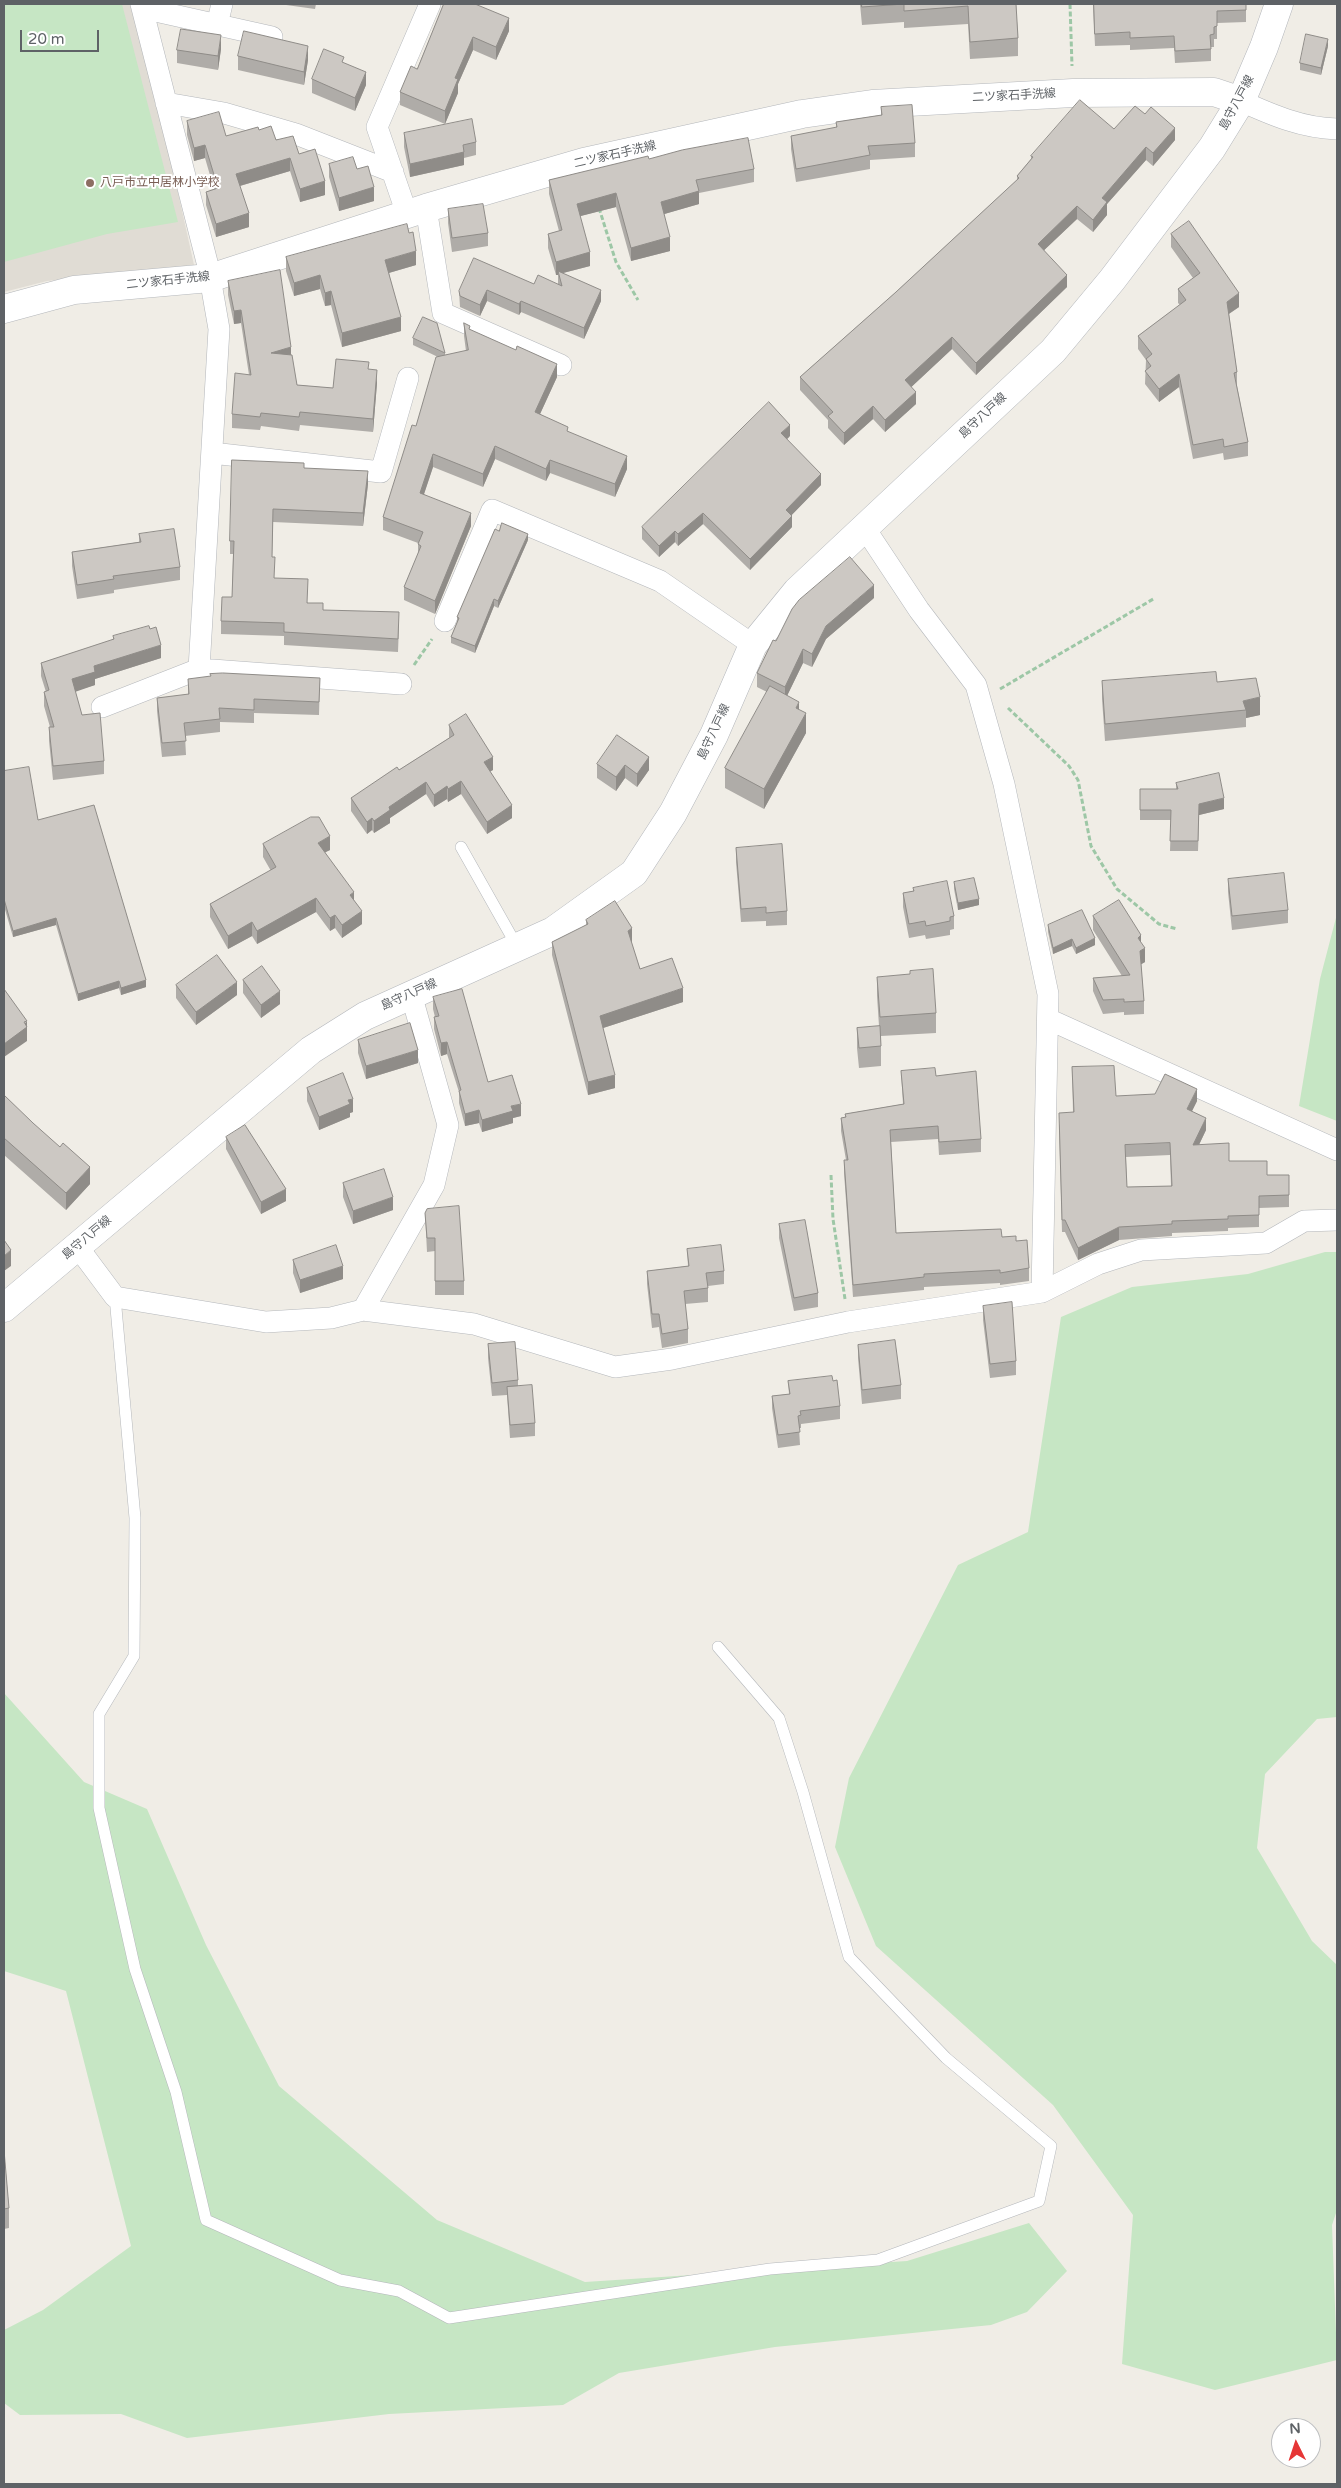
<!DOCTYPE html>
<meta charset="utf-8">
<style>
body{margin:0}
#map{position:relative;width:1341px;height:2488px;overflow:hidden;background:#f0ede6;font-family:"Varela Round",sans-serif}
canvas{display:block}
.frame{position:absolute;inset:0;border:5px solid #5e6266;pointer-events:none}
.north{position:absolute;left:1271px;top:2418px;width:50px;height:50px;box-sizing:border-box;background:#fff;border:1px solid #bfc0c2;border-radius:50%;rotate:356deg;font-size:14px;font-weight:700;line-height:20px;text-align:center;color:#5e6266}
.north::after{content:'';display:block;margin:auto;width:18px;height:22px;background:#e63636;clip-path:polygon(50% 0,100% 100%,50% 72%,0 100%)}
.scale{position:absolute;left:20px;top:30px;width:79px;height:22px;box-sizing:border-box;border:2px solid #5e6266;border-top:0;padding-left:6px;font-size:15px;line-height:18px;white-space:nowrap;color:#5e6266;-webkit-text-stroke:4px #fff;paint-order:stroke}
</style>
<div id="map">
<canvas width="1341" height="2488"></canvas>
<div class="frame"></div>
<div class="north">N</div>
<div class="scale">20 m</div>
</div>
<script>
const ctx = document.querySelector('canvas').getContext('2d');
ctx.lineJoin = 'round';
function fill(path, color) { ctx.fillStyle = color; ctx.fill(path, 'evenodd'); }
function strokePath(path, color, width, dash) { ctx.strokeStyle = color; ctx.lineWidth = width; ctx.lineCap = dash ? 'butt' : 'round'; ctx.setLineDash(dash || []); ctx.stroke(path); }
function drawText(font, color, halo, rows, align = 'center') {
  ctx.font = font + ' "Varela Round","Noto Sans JP",sans-serif'; ctx.lineWidth = 4; ctx.setLineDash([]); ctx.textBaseline = 'middle'; ctx.strokeStyle = halo; ctx.fillStyle = color; for (const [text, x, y, turn = 0] of rows) {
    ctx.save(); ctx.translate(x, y); ctx.rotate((+turn || 0) * Math.PI / 180); ctx.textAlign = isNaN(turn) ? turn : align; if (halo) ctx.strokeText(text, 0, 0); ctx.fillText(text, 0, 0); ctx.restore();
  }
}
const education = new Path2D(`
 M4 4H131L158 102 194 265 47 281 4 292Z`);
const green = new Path2D(`
 M4 4H122L178 222 107 234 4 262Z
 M1337 914V1121L1299 1106 1320 979Z
 M1325 1252H1337V1717L1317 1719 1265 1774 1257 1848 1312 1941 1337 1965V2210L1332 2225 1337 2360 1215 2390 1122 2364 1133 2215 1053 2105 876 1946 835 1847 849 1778 958 1565 1028 1532 1061 1317 1132 1287 1248 1274Z
 M4 1693 84 1782 147 1809 206 1945 279 2086 437 2220 585 2282 907 2261 1029 2223 1067 2271 1027 2312 991 2325 775 2347 619 2373 563 2405 389 2414 187 2438 121 2414 20 2415 4 2403V2330L43 2310 131 2246 66 1991 4 1971Z`);
const path = new Path2D(`
 M1070 4 1072 66
 M599 208 616 262 638 300
 M414 665 432 639
 M1000 689 1155 598
 M1008 708 1069 766 1078 780 1091 846 1117 889 1159 924 1177 929
 M831 1175 833 1219 845 1299`);
const service = new Path2D(`
 M461 847 518 948
 M115 1297 135 1518 134 1656 99 1714V1808L135 1969 176 2092 206 2220 340 2280 399 2291 449 2318 770 2269 878 2260 1039 2201 1051 2146 946 2058 849 1957 803 1792 779 1718 718 1647`);
const minor = new Path2D(`
 M142 8 272 37
 M217 25 222 4
 M1241 101C1272 115 1302 128 1337 129
 M166 103 224 113 296 134 393 172
 M426 208 443 313 561 365
 M407 214 377 127 430 4
 M212 453 381 472 408 378
 M864 527 919 610 976 685 1004 784 1048 994 1042 1292
 M445 621 492 510 660 581 753 645
 M199 669 401 684
 M102 707 199 669 219 329 208 266 141 4
 M1048 1019 1337 1150
 M77 1246 115 1297 266 1322 331 1318 363 1310 474 1324 615 1367 672 1359 848 1322 1042 1292 1098 1264 1141 1250 1266 1243 1304 1221 1337 1220
 M363 1310 434 1185 448 1125 411 994`);
const tertiary = new Path2D(`
 M4 309 74 290 210 278 426 208 584 162 802 114 872 104 1073 93 1214 92 1241 101`);
const secondary = new Path2D(`
 M4 1308 311 1050 365 1016 553 931 634 873 673 813 714 735 753 645 797 591 1053 351 1112 280 1212 148 1241 101 1264 47 1279 4`);
const wall = new Path2D(`
 M279 4H316L315 9Z
 M444 4 509 31 496 60 473 50 458 84V93L445 124 400 105V92L417 69Z
 M860 4H1016L1018 38V56L970 59 968 24 904 28V22L862 25Z
 M1093 4H1246V22L1217 23V39H1214V47H1211V61L1175 63 1174 48 1130 50V45L1095 46Z
 M1328 46 1321 75 1300 70V63Z
 M221 49 218 70 177 63V50Z
 M238 56 308 60 304 85 238 70Z
 M344 63 366 85 355 111 312 93V79Z
 M881 107 915 143V157L870 160V169L796 182 791 149V136L836 128V122L881 115Z
 M187 121 226 136 259 130 299 154 325 195 300 202 290 171 240 186 249 227 216 237 206 205V192L214 189 205 158 194 161 187 135Z
 M1114 129 1175 140 1153 166 1146 160 1107 204V215L1093 232 1077 219 1044 250 1067 287 976 375 952 349 911 387 916 404 885 432 873 419 844 445 828 428V420L800 390V377L896 292 1017 180V176L1031 159V156Z
 M404 133 476 142V155L464 158V165L410 177 404 147Z
 M649 159 754 169V182L699 193V204L664 214 670 251 631 261 616 207 580 216 590 266 563 273 601 301 584 339 521 312 519 315 487 301 480 316 460 307 459 291 534 284H558V275H556L548 248V234L559 231 549 194V180Z
 M329 164 357 169 374 201 339 211 329 177Z
 M448 209 488 233V246L452 252 448 223Z
 M1171 234 1239 307 1229 314 1237 372V386L1248 442V456L1224 460 1223 453 1193 459 1179 387 1159 402 1145 384 1146 360 1138 349V336L1180 305 1178 303V289L1193 278 1171 247Z
 M286 257 416 265 389 273 401 331 342 347 331 305 325 306 320 289 294 296 286 271Z
 M228 281 291 355 297 385 333 388 369 369 377 383 373 432 300 425 299 431 261 426 260 430 232 428V414L249 375 241 323 234 324 228 295Z
 M464 323 470 330 557 377 540 414 627 469 615 497 550 473 546 481 495 459 483 487 433 467 424 494 471 526 435 614 404 600V587L418 554V543L383 530V517L416 426 438 357 413 345V338L445 353V355L466 351 464 336Z
 M790 436 787 439 821 485 791 515 792 527 750 570 703 524 678 546 675 542 659 557 642 539V527Z
 M304 468 368 484 363 526 273 522 272 557 274 578 308 603 323 610 399 625 398 652 284 645V636L221 634V621L232 597 233 554H230V541Z
 M139 534 180 567V580L114 590V593L77 599 72 566V552L139 542Z
 M528 540 498 608 494 606 475 653 451 643V637L457 622V617Z
 M874 598 826 639 812 667 803 663 787 696 799 710 806 733 764 809 725 788V768L767 692 757 687V673L776 641Z
 M113 636 161 658 95 679V685L75 691 82 715 104 761V774L53 780 49 741V727H50L44 706V692H46L41 676V663L113 640Z
 M320 678 319 715 254 713V723L220 722V732L185 736 186 755 162 757 157 711V698L188 695V679Z
 M1102 681 1217 682 1260 715 1246 718V727L1105 741 1102 699Z
 M449 725 493 770 490 771 512 818 487 834 461 794 448 802 447 799 434 807 426 794 390 818V823L374 833 372 830 367 834 351 811V798L399 770 449 738Z
 M649 757V770L637 787 625 778 616 791 597 778V764Z
 M4 771 38 820 146 987 121 995 119 988 78 1001 56 925 13 937 4 906Z
 M1176 783 1224 809 1199 815 1198 851H1170L1171 820H1140V789H1176Z
 M263 844 330 850 325 852 354 900 362 924 342 938 335 928 330 931 316 912 257 944 252 936 228 949 210 917V904L271 871 263 857Z
 M736 848 787 911V925L766 926V921L741 922 736 862Z
 M1228 879 1288 910V923L1232 930 1228 892Z
 M954 882 979 905 958 910 954 889Z
 M913 888 954 916V929L950 930V935L926 939 925 935 909 938 903 907V893L913 891Z
 M1093 916 1141 943 1145 962 1141 964 1144 1001V1014L1124 1015V1012L1103 1014 1093 991V978L1122 976 1093 930Z
 M586 920 632 942H631L640 969 683 1002 603 1028 615 1088 588 1095 552 955V942L586 926Z
 M1048 925 1095 945 1076 954 1072 946 1053 954 1048 932Z
 M877 977 936 1013V1033L881 1036V1066L859 1068 857 1048V1028L879 1026 877 996Z
 M243 980 280 1004 261 1018 243 993Z
 M176 985 237 995 196 1025 176 998Z
 M433 997 488 1082 521 1116 513 1118V1123L482 1132 479 1123 465 1126 459 1103V1092L447 1054 441 1056 434 1029V1017H435L433 1009Z
 M358 1040 418 1063 366 1079 358 1053Z
 M1072 1067 1116 1096 1197 1101 1192 1111 1206 1130 1199 1145 1229 1161 1267 1175H1289V1207L1259 1208V1227L1228 1228V1231L1172 1233V1236L1119 1240 1078 1260 1065 1232H1062L1059 1125 1073 1112ZM1170 1155 1171 1186 1127 1187 1126 1157Z
 M901 1071 936 1076 981 1139V1152L939 1155 938 1139 891 1142 896 1233 1002 1237 1016 1241 1029 1268V1281L1000 1285V1283L924 1287V1290L853 1297 844 1173V1160H846L841 1131V1118L845 1117V1114L903 1104Z
 M307 1088 353 1112 350 1113V1117L319 1130 307 1101Z
 M4 1095 90 1184 66 1210 4 1155Z
 M226 1137 286 1201 261 1214 226 1149Z
 M343 1183 393 1210 353 1224 343 1197Z
 M425 1213 464 1281V1295H435V1251L427 1252Z
 M779 1224 818 1293V1307L794 1311 779 1238Z
 M687 1249 724 1271V1284L708 1286V1302L685 1304 688 1329V1343L662 1348 659 1327 652 1328 647 1284V1271L688 1266Z
 M293 1260 343 1279 300 1293 293 1273Z
 M983 1306 1016 1361V1375L990 1378 983 1320Z
 M488 1344 518 1380V1386L535 1423V1436L510 1438 507 1395 492 1396 488 1358Z
 M858 1345 901 1385V1399L862 1404 858 1358Z
 M788 1381H833L840 1406V1419L801 1424V1428H799L800 1445 778 1448 772 1408V1396L789 1394Z
 M4 2150 9 2208V2228L4 2229Z`);
const shadedWall = new Path2D(`
 M509 18V31L496 60V47Z
 M221 35V49L218 70V56Z
 M473 37V50L458 84V93L445 124V111L455 78Z
 M1328 39V46L1321 75V68Z
 M308 46V60L304 85V72Z
 M366 72V85L355 111V98Z
 M1175 128V140L1153 166V153Z
 M205 145V158L194 161V148Z
 M1146 147V160L1107 204V215L1093 232V220L1102 198Z
 M464 152V165L410 177V164Z
 M290 158V171L236 187V174Z
 M325 181V195L300 202V189Z
 M374 187V201L339 211V198Z
 M699 191V204L661 215V202Z
 M616 193V207L577 217V204Z
 M1077 206V219L1038 256V244Z
 M249 213V227L216 237V224Z
 M670 237V251L631 261V248Z
 M416 251V265L385 274V260Z
 M590 252V266L559 274 558 271V275H556V262Z
 M320 275V289L294 296V283Z
 M1067 275V287L976 375V363Z
 M487 290V301L480 316V305Z
 M601 290V301L584 339V328Z
 M331 291V305L325 306V293Z
 M1239 293V307L1227 315V302Z
 M521 301V312L519 315V304Z
 M241 310V323L234 324V311Z
 M401 317V331L342 347V333Z
 M952 337V349L905 393V380Z
 M291 347V361L271 353Z
 M557 364V377L535 425V412Z
 M377 370V383L373 432V419Z
 M1179 374V387L1159 402V389Z
 M916 392V404L885 432V420Z
 M873 406V419L844 445V433Z
 M790 425V436L781 445V433Z
 M495 446V459L483 487V474Z
 M433 454V467L420 506V493Z
 M627 456V469L615 497V484Z
 M550 460V473L546 481V469Z
 M368 471V484L363 526V513Z
 M821 474V485L786 521V510Z
 M471 513V526L435 614V601Z
 M703 513V524L678 546V534Z
 M792 516V527L750 570V559Z
 M675 531V542L659 557V546Z
 M528 534V540L498 608V601Z
 M874 585V598L826 639 812 667V654L826 626Z
 M494 599V606L475 653V646Z
 M161 645V658L95 679V685L72 693V679L94 666Z
 M803 649V663L785 700V687Z
 M1260 697V715L1246 718V710L1243 701Z
 M799 702V722L796 708Z
 M806 713V733L764 809V789Z
 M493 757V770L484 775V762Z
 M649 757V770L637 787V774Z
 M625 765V778L616 791V777Z
 M461 781V794L448 802V789Z
 M426 782V794L390 818V823L374 833V821L389 807Z
 M447 786V799L434 807V795Z
 M1224 798V809L1199 815 1198 851 1199 804Z
 M512 805V818L487 834V822Z
 M372 818V830L367 834V822Z
 M330 836V850L318 856V843Z
 M354 892V906L350 895Z
 M316 898V912L257 944V931Z
 M979 899V905L958 910V903Z
 M362 911V924L342 938V925Z
 M335 915V928L330 931V918Z
 M56 918V925L13 937V931Z
 M252 922V936L228 949V936Z
 M632 928V942L628 945V931Z
 M1141 935V949L1138 938Z
 M1095 938V945L1076 954V948Z
 M1072 939V946L1053 954V948Z
 M1145 948V962L1140 965V951Z
 M146 980V987L121 995V988Z
 M119 981V988L78 1001V994Z
 M237 982V995L196 1025V1012Z
 M683 988V1002L600 1029V1016Z
 M280 991V1004L261 1018V1005Z
 M27 1021V1028V1027V1041L4 1057V1044Z
 M447 1042V1054L441 1056V1043Z
 M418 1050V1063L366 1079V1066Z
 M615 1075V1088L588 1095V1082Z
 M1197 1089V1101L1187 1121V1109Z
 M353 1099V1112L350 1113V1117L319 1130V1117L348 1100Z
 M521 1104V1116L513 1118V1123L482 1132V1120L511 1106Z
 M479 1110V1123L465 1126V1114Z
 M1206 1118V1130L1193 1157V1145Z
 M90 1167V1184L66 1210V1193Z
 M286 1189V1201L261 1214V1202Z
 M393 1197V1210L353 1224V1211Z
 M1119 1227V1240L1078 1260V1248Z
 M11 1250V1266L4 1271V1256Z
 M343 1266V1279L300 1293V1280Z`);
const building = new Path2D(`
 M444 4H475L509 18 496 47 473 37 455 78 458 79 445 111 400 92 411 66 417 69Z
 M862 4H1016L1018 38 970 42 968 6 904 11V4L862 7Z
 M1094 4H1246V10L1217 11V26L1214 27V34L1210 35 1211 49 1175 51 1174 36 1130 38V32L1095 34Z
 M181 29 221 35 218 56 177 50Z
 M244 31 308 46 304 72 238 56Z
 M1306 34 1328 39 1321 68 1300 63Z
 M324 49 344 57 342 62 366 72 355 98 312 79Z
 M1080 100 1114 129 1135 106 1145 114 1151 107 1175 128 1153 153 1146 147 1102 198 1107 202 1093 220 1077 206 1038 244 1067 275 976 363 952 337 905 380 916 392 885 420 873 406 844 433 828 416 833 412 800 377 896 292 1019 178 1017 176 1033 157 1031 156Z
 M912 105 915 143 868 146 870 155 796 169 791 136 837 127 836 122 882 115 881 107Z
 M219 112 226 136 258 127 259 130 271 126 276 140 293 136 299 154 315 149 325 181 300 189 290 158 236 174 249 213 216 224 206 192 218 188 205 145 194 148 187 121Z
 M472 119 476 142 463 145 464 152 410 164 404 133Z
 M748 138 754 169 696 180 699 191 661 202 670 237 631 248 616 193 577 204 590 252 556 262 548 234 562 230 549 180 648 156 649 159 682 150Z
 M353 157 357 169 368 166 374 187 339 198 329 164Z
 M483 204 488 233 452 238 448 209Z
 M1189 221 1239 293 1227 302 1237 372 1234 373 1248 442 1224 447 1223 439 1193 445 1179 374 1159 389 1145 371 1151 366 1146 359 1152 354 1138 336 1186 300 1178 289 1200 273 1171 234Z
 M407 224 409 233 413 232 416 251 385 260 401 317 342 333 331 291 325 293 320 275 294 283 286 257Z
 M474 258 534 284 538 275 562 286 558 271 601 290 584 328 521 301 519 304 487 290 480 305 460 296 459 291Z
 M280 270 291 347 271 353 292 355 297 385 333 388 336 359 369 362 368 369 377 370 373 419 300 412 299 417 261 413 260 417 232 414 235 373 251 375 241 310 234 311 228 281Z
 M423 317 437 323 445 353 413 338Z
 M464 323 470 326 469 329 516 350 517 346 557 364 535 412 568 427 567 431 627 456 615 484 550 460 546 469 495 446 483 474 433 454 420 493 471 513 435 601 404 587 421 546 418 544 423 532 383 517 412 425 416 426 436 357 468 350Z
 M769 402 790 425 781 433 821 474 786 510 792 516 750 559 703 513 678 534 675 531 659 546 642 527Z
 M232 460 304 463V468L368 471 363 513 273 509 272 557H275L274 578 308 579 307 603H323V610L399 612 398 639 284 632V623L221 621 222 597H232L234 541H230Z
 M502 523 528 534 498 601 494 599 475 646 451 637 459 618 457 617 495 529 499 531Z
 M174 529 180 567 113 576 114 579 77 585 72 552 141 542 139 534Z
 M850 557 874 585 826 626 812 654 803 649 785 687 757 673 773 640 776 641 792 609 799 600Z
 M149 626 150 629 156 627 161 645 94 666 95 672 72 679 82 715 100 713 104 761 53 766 49 727H54L44 692 49 690 41 663 114 639 113 636Z
 M1216 672 1217 682 1256 678 1260 697 1243 701 1246 710 1105 724 1102 681Z
 M223 673 320 678 319 702 254 699V710L219 708 220 719 184 723 186 741 162 743 157 698 189 694 188 679 211 676 210 674Z
 M770 686 799 702 796 708 806 713 764 789 725 768Z
 M466 714 493 757 484 762 512 805 487 822 461 781 448 789 447 786 434 795 426 782 389 807 390 810 374 821 372 818 367 822 351 798 397 767 399 770 454 735 449 725Z
 M617 735 649 757 637 774 625 765 616 777 597 764Z
 M29 767 38 820 94 805 146 980 121 988 119 981 78 994 56 918 13 931 4 899V771Z
 M1219 773 1224 798 1199 804 1198 841H1170L1171 810H1140V789H1178L1176 783Z
 M311 817H319L330 836 318 843 354 892 350 895 362 911 342 925 335 915 330 918 316 898 257 931 252 922 228 936 210 904 276 867 263 844Z
 M782 844 787 911 766 913V907L741 909 736 848Z
 M1284 873 1288 910 1232 916 1228 879Z
 M974 878 979 899 958 903 954 882Z
 M947 881 954 916 950 917V921L926 926 925 921 909 924 903 893 914 891 913 888Z
 M1119 900 1141 935 1138 938 1145 948 1140 951 1144 1001 1124 1002V999L1103 1000 1093 978 1130 975 1093 916Z
 M615 901 632 928 628 931 640 969 672 958 683 988 600 1016 615 1075 588 1082 552 942 588 924 586 920Z
 M1082 910 1095 938 1076 948 1072 939 1053 948 1048 925Z
 M217 955 237 982 196 1012 176 985Z
 M262 966 280 991 261 1005 243 980Z
 M933 969 936 1013 880 1017 877 977 910 974V971Z
 M4 989 27 1021 24 1022 27 1027 4 1044Z
 M462 989 488 1082 512 1075 521 1104 511 1106 513 1111 482 1120 479 1110 465 1114 459 1091 461 1090 447 1042 441 1043 434 1017 439 1016 433 997Z
 M410 1023 418 1050 366 1066 358 1040Z
 M880 1026 881 1046 859 1048 857 1028Z
 M1114 1066 1116 1096 1155 1094 1165 1074 1197 1089 1187 1109 1206 1118 1193 1145 1229 1143V1161H1267V1175H1289V1195L1259 1196V1215L1228 1216V1219L1172 1221V1224L1119 1227 1078 1248 1065 1220H1062L1059 1113 1074 1112 1072 1067ZM1170 1143 1172 1186 1127 1187 1125 1145Z
 M935 1068 936 1076 976 1071 981 1139 939 1142 938 1126 890 1130 896 1233 1001 1229 1002 1237 1016 1236V1241L1027 1240 1029 1268 1000 1273V1270L924 1274V1277L853 1285 844 1160H848L841 1118 846 1117 845 1114 904 1104 901 1071Z
 M343 1073 353 1099 348 1100 350 1104 319 1117 307 1088Z
 M4 1095 33 1123 60 1147 63 1143 90 1167 66 1193 4 1138Z
 M245 1125 286 1189 261 1202 226 1137Z
 M384 1169 393 1197 353 1211 343 1183Z
 M459 1206 464 1281H435V1238H427L425 1213 427 1209Z
 M805 1220 818 1293 794 1298 779 1224Z
 M4 1240 11 1250 4 1256Z
 M336 1245 343 1266 300 1280 293 1260Z
 M721 1245 724 1271 706 1273 708 1288 684 1291 688 1329 662 1334 659 1314H652L647 1271 689 1266 687 1249Z
 M1012 1302 1016 1361 990 1364 983 1306Z
 M895 1340 901 1385 862 1390 858 1345Z
 M515 1342 518 1380 492 1383 488 1344Z
 M832 1376 833 1381 837 1380 840 1406 800 1411 801 1415 798 1416 800 1432 778 1435 772 1396 790 1394 788 1381Z
 M532 1385 535 1423 510 1425 507 1387Z
 M4 2150 9 2208 4 2209Z`);
const markers = [
 [90,183,5,"#8d6e63"]
];
const streetNames = [
 ["二ツ家石手洗線",1014,96,-3],
 ["島守八戸線",1237,103,-62],
 ["二ツ家石手洗線",615,155,-13],
 ["二ツ家石手洗線",168,281,-6],
 ["島守八戸線",983,416,-43],
 ["島守八戸線",714,732,-65],
 ["島守八戸線",409,995,-24],
 ["島守八戸線",87,1238,-40]
];
const educationNames = [
 ["八戸市立中居林小学校",100,183]
];
fill(education, '#e0dcd4');
fill(green, '#c6e6c4');
strokePath(service, '#b4b7bb', 12);
strokePath(minor, '#b4b7bb', 22);
strokePath(tertiary, '#b4b7bb', 29);
strokePath(secondary, '#b3b6bb', 29);
strokePath(path, '#9dc7a6', 3, [5, 2.5]);
strokePath(service, '#fff', 11);
strokePath(minor, '#fff', 21);
strokePath(tertiary, '#fff', 28);
strokePath(secondary, '#fff', 28);
fill(wall, '#afaca8');
fill(shadedWall, '#8f8c88');
fill(building, '#ccc8c3');
strokePath(building, '#8f8c88', 1);
for (const [x, y, r, color] of markers) { const dot = new Path2D(); dot.arc(x, y, r, 0, 2 * Math.PI); ctx.fillStyle = color; ctx.fill(dot); strokePath(dot, '#fff', 2); }
drawText('12px', '#5e6266', '#fff', streetNames);
drawText('12px', '#785e54', '#fff', educationNames, 'left');
</script>
